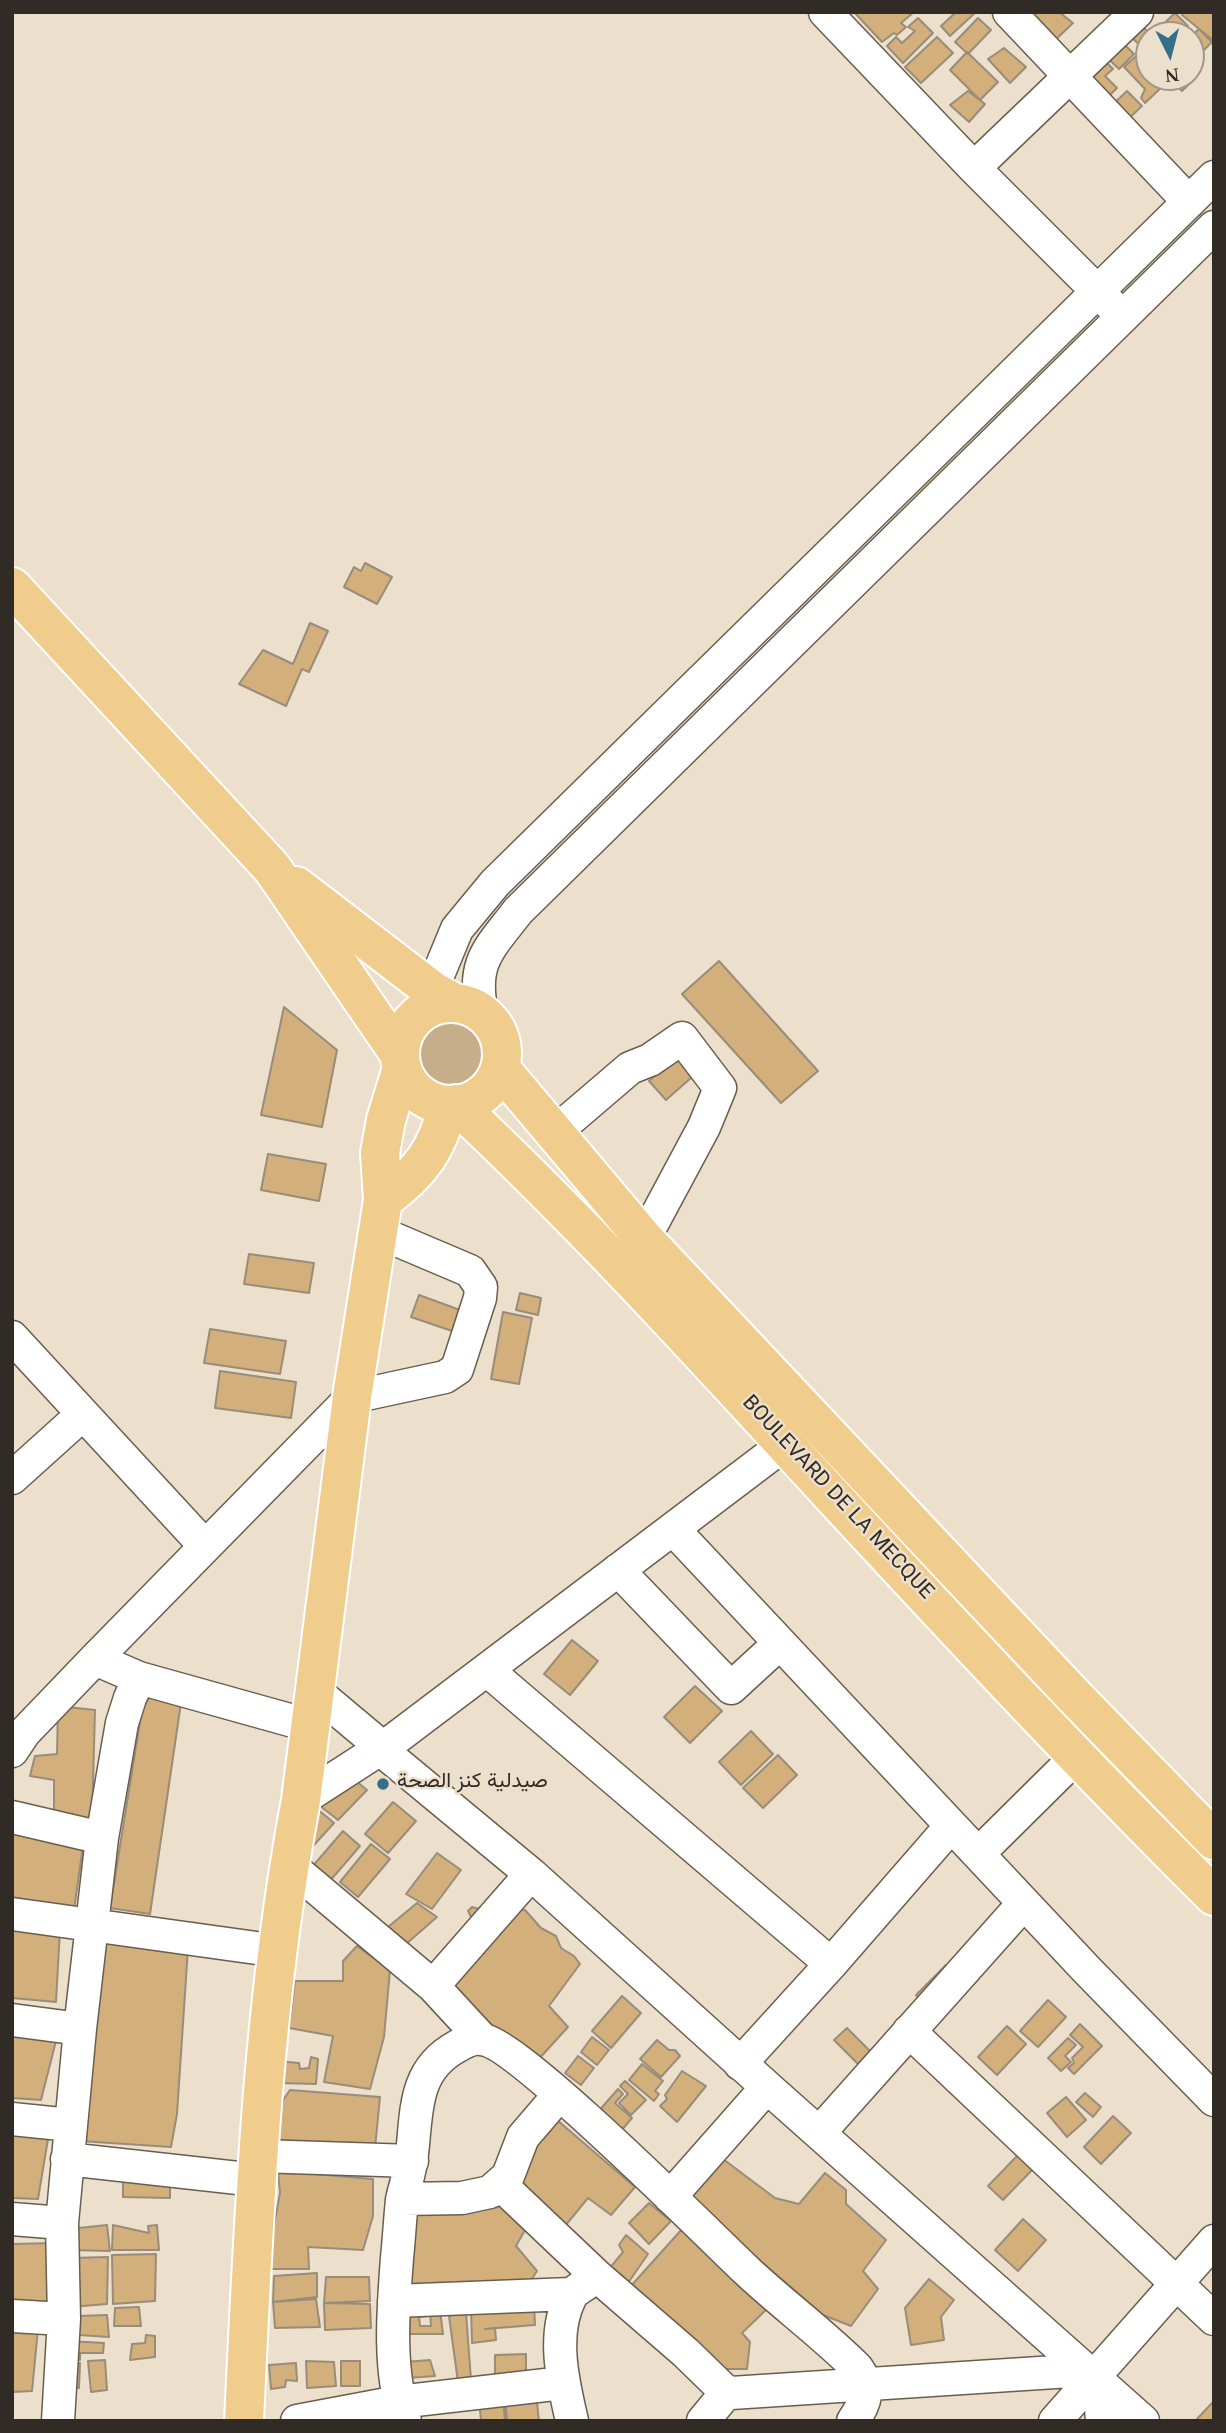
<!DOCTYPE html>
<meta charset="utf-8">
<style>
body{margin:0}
#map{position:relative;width:1226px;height:2433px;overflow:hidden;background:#ecdfcc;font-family:Georgia,serif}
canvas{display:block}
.frame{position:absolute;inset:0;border:14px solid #302b24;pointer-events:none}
.north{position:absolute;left:1135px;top:21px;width:70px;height:70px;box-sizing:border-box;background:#ecdfcc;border:2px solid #a19789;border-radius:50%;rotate:174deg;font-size:19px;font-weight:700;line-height:28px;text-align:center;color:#302b24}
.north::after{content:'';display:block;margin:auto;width:24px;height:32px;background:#357088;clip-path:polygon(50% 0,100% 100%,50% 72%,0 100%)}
</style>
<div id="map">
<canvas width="1226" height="2433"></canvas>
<div class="frame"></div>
<div class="north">N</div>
</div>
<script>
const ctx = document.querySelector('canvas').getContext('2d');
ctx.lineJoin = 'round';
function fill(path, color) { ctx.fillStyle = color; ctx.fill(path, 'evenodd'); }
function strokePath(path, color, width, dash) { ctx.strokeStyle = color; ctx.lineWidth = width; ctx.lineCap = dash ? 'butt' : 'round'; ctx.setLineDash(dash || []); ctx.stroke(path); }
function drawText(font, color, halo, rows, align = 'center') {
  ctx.font = font + ' Georgia,Vazirmatn,serif'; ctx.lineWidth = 5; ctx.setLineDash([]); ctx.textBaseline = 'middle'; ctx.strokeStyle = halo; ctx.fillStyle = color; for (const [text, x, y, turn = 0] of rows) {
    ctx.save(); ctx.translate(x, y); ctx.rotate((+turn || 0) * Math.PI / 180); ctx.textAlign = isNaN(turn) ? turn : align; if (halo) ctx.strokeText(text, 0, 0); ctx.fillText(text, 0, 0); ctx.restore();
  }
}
const green = new Path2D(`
 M448 1008C468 1017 498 1024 495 1052 493 1069 482 1089 464 1094 447 1098 420 1091 412 1073 410 1067 410 1058 409 1051 406 1040 413 1025 423 1018 430 1014 440 1011 448 1008Z`);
const building = new Path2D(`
 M854 12H914L901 23 906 27 897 35 894 33 882 42Z
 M956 12H976L950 36 941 26Z
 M1059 12 1073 23 1050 45 1017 13Z
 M1184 12H1214V41L1182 15Z
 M1175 13 1188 26 1179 35H1158L1155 32Z
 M918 18 933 33 903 63 887 46 896 37 902 43 915 31 908 27Z
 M978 18 991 30 968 54 955 42Z
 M1136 20 1151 35H1149V54L1125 31Z
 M1199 29 1212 42 1191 63V36Z
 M1115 35 1134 54 1119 69 1100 51Z
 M937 37 953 53 921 83 905 67Z
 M1004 48 1026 67 1010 83 988 59Z
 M967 52 998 82 980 100 950 70Z
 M1099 55 1113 69 1105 76 1117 88 1101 104 1075 78Z
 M1136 56 1149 70V77H1156L1164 85 1145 103 1141 98 1145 89 1124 67Z
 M1191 70 1197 76 1182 91 1168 77H1191Z
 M968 91 985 104 969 122 950 105Z
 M1127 91 1142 106 1124 123 1109 108Z
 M365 563 392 577 377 604 344 587 354 567 361 571Z
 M310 623 328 631 309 672 302 669 286 706 239 684 263 650 293 664Z
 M719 961 818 1071 781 1103 682 994Z
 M284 1007 337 1050 322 1127 261 1115Z
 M682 1051 700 1070 666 1100 649 1081Z
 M268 1154 326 1164 319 1201 261 1190Z
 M249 1254 314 1263 309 1293 244 1284Z
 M520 1293 541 1298 538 1315 516 1310Z
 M419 1295 460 1310 452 1331 411 1317Z
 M503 1312 532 1318 519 1384 491 1379Z
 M210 1329 286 1341 280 1374 204 1363Z
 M220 1371 296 1382 291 1418 215 1408Z
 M572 1640 598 1661 570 1695 544 1674Z
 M695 1686 722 1711 690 1743 664 1717Z
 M145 1691 182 1696 150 1914 110 1908Z
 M58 1706 95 1710 92 1820 54 1814V1780L30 1776 35 1756 57 1754Z
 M751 1731 773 1754 741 1785 719 1762Z
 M778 1755 797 1775 763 1808 743 1788Z
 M351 1777 367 1790 338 1820 310 1798Z
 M309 1802 334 1823 304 1856Z
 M393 1802 416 1821 388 1853 365 1834Z
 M12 1831 84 1839 74 1910 12 1903Z
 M343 1831 360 1846 329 1882 312 1867Z
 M371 1844 390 1859 358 1897 340 1882Z
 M437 1853 461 1870 432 1909 406 1894Z
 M495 1892 507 1910H525L541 1928 556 1936 561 1948 574 1956 580 1964 549 2006 568 2027 537 2061 440 1983 472 1919 468 1911 472 1907 479 1909Z
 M417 1903 437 1917 405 1945 388 1927Z
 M12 1925 60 1930 56 2002 12 1998Z
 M104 1932 188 1948 177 2114 171 2147 80 2141Z
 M357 1946 390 1970 384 2037 370 2089 324 2082 333 2036 289 2028 295 1981H343V1961Z
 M946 1965 956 1975 926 2005 916 1995Z
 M622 1996 641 2013 611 2048 592 2031Z
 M1048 2000 1066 2017 1038 2047 1020 2031Z
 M1080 2024 1102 2046 1074 2074 1068 2068 1074 2063 1072 2058 1083 2047 1070 2035Z
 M1007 2026 1026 2044 997 2075 978 2057Z
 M12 2027 58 2033 41 2100 12 2098Z
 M847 2028 873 2054 860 2066 834 2040Z
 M592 2037 609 2050 597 2065 581 2052Z
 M1068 2038 1076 2045 1065 2056 1071 2062 1061 2071 1048 2058Z
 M657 2040 669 2050H675L680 2056 661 2077 640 2059Z
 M578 2056 594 2068 581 2085 565 2073Z
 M311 2057 318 2059 316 2084 279 2083 277 2061 299 2063 300 2069 309 2068Z
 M642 2064 663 2081 655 2091 659 2094 654 2101 629 2080Z
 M682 2071 706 2086 677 2122 660 2106 667 2099 665 2095Z
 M625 2081 646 2100 631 2115 619 2103 628 2094 620 2086Z
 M618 2089 623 2094 615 2103 632 2118 620 2132 597 2113Z
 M290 2090 380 2097 375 2148 279 2140V2120L283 2100Z
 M1085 2093 1101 2107 1093 2117 1076 2102Z
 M1066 2097 1086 2120 1067 2137 1047 2113Z
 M550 2114 635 2187 611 2215 588 2198 565 2226 511 2181Z
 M1113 2116 1131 2133 1101 2164 1084 2147Z
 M12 2128 49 2133 38 2199 12 2198Z
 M703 2144 775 2198 799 2204 825 2173 846 2190V2204L886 2240 863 2271 878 2289 851 2326 823 2315 729 2234 672 2176Z
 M1018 2155 1033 2169 1003 2200 988 2186Z
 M278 2171 373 2179V2216L363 2250 308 2247 309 2269H266L280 2193Z
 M123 2172 170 2173V2198L123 2197Z
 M649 2203 671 2221 649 2244 629 2223Z
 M510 2204 529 2223 516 2246 537 2271 526 2288 408 2292 405 2212Z
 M1023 2219 1046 2240 1018 2271 995 2250Z
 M107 2225 110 2251 71 2250 69 2229Z
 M113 2225 149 2233 148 2226 157 2225 159 2250H112Z
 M683 2228 769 2307 742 2333 750 2342 747 2369H724L630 2287Z
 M626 2235 648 2254 626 2286 609 2269 623 2252 619 2245Z
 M55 2243 51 2307 12 2308V2244Z
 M156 2254 155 2301 113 2304 112 2255Z
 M108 2257 107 2304 71 2307 70 2258Z
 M317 2273V2297L273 2302 274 2276Z
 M326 2277H369L370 2301 324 2303Z
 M929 2279 954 2300 941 2317 944 2340 911 2345 905 2308Z
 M316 2299 320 2327 275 2328 273 2302Z
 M324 2303 370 2304 371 2328 325 2330Z
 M534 2304 535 2325 485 2329 495 2328 496 2340 472 2343 471 2307Z
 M139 2307 141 2326H114L115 2308Z
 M426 2308 427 2316 419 2317 420 2326H431L430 2311 440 2310 443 2334H409L410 2315Z
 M466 2312 471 2380 458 2382 449 2316Z
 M107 2315 109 2337 79 2335 78 2316Z
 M12 2324 38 2329 32 2391 12 2392Z
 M146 2335 155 2336V2357L130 2360 132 2344 145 2343Z
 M68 2341 104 2343 103 2353H80V2360L70 2359Z
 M526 2354V2378L495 2379V2355Z
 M105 2360 107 2390 91 2392 88 2361Z
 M430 2360 435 2376 408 2378 405 2362Z
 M306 2361 334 2362 336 2386 307 2388Z
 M341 2361H360V2386H341Z
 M66 2362 80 2363 79 2388 66 2387Z
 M296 2363 297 2381 286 2380 285 2387 271 2389 269 2365Z
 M536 2393 539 2421H507L505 2396Z
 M503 2396 505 2421H481L479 2398Z
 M1214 2401V2421H1195Z`);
const minor = new Path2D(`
 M825 12 974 168 1112 306
 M1009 12 1189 202
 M974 168 1137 12
 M423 1011 457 929 495 883 1214 177
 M482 1013C471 962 489 949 518 911L1214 227
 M554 1133 630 1068 650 1060 682 1038 720 1088 704 1127 644 1239
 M12 1337 205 1546
 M12 1478 83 1414
 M673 1529 1086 1969 1214 2100
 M618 1570 731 1688 780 1643
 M487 1670 831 1964
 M139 1678 311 1726
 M315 1691 383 1748 380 1749 531 1874 767 2087 670 2197
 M383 1748 785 1444
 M12 1751 24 1733 95 1659 352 1397 445 1377 457 1369 480 1298 481 1287 470 1271 378 1232
 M301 1800 380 1749
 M12 1817 102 1838
 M978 1854 1076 1757
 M289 1865 433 1986 482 2039
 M12 1914 278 1951
 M433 1986 531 1874
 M12 2020 80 2029
 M909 2031 1214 2319
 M740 2064 831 1964 951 1826
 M767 2087 1143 2421
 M12 2119 71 2125
 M819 2133 1024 1903
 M259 2156 412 2161
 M67 2159 256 2180
 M500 2184 597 2276 686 2353 724 2390 731 2393 1086 2370
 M403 2199 462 2198 490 2192 508 2176 523 2137 559 2095
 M12 2219 62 2223
 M394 2301 571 2294
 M12 2316 64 2319
 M1099 2381 1102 2421
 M58 2421 64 2319 62 2223 80 2029 102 1838 122 1723 130 1698 139 1678 95 1659
 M297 2421 398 2402 563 2383
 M405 2421C388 2370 393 2311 397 2258 399 2239 400 2219 402 2200 405 2185 411 2170 412 2154 417 2112 413 2071 456 2047 463 2043 472 2038 480 2039 515 2040 709 2235 746 2270 782 2304 822 2333 857 2368 871 2387 866 2403 853 2421
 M572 2421C563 2382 551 2334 571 2296 574 2291 582 2287 587 2283
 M703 2421 727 2392
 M1055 2421 1214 2241`);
const major = new Path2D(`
 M12 587 272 868 400 1055
 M296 886 433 991 454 1003
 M400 1054a51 51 0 1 1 102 0a51 51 0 1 1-102 0Z
 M500 1068 644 1239 1074 1696 1214 1840
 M456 1104C590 1230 713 1366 837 1501 961 1635 1085 1768 1214 1896
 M383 1200C420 1173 438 1149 448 1105
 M244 2421C254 2213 262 2005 301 1800L352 1397 383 1200 380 1153 386 1120 402 1068`);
const markers = [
 [383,1784,7,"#357088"]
];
const streetNames = [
 ["BOULEVARD DE LA MECQUE",836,1499,47]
];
const poiNames = [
 ["صيدلية كنز الصحة",397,1784]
];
fill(green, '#c6ae8a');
fill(building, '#d2af7b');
strokePath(building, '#988c7b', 2);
strokePath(minor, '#695e4e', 35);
strokePath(major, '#fff', 42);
strokePath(minor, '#fff', 32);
strokePath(major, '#f1cd8d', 38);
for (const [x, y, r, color] of markers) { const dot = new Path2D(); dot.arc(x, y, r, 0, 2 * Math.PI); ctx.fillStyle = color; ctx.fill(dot); strokePath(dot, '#ecdfcc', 2.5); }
drawText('21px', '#302b24', '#ecdfcc', streetNames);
drawText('21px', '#302b24', '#ecdfcc', poiNames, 'left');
</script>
